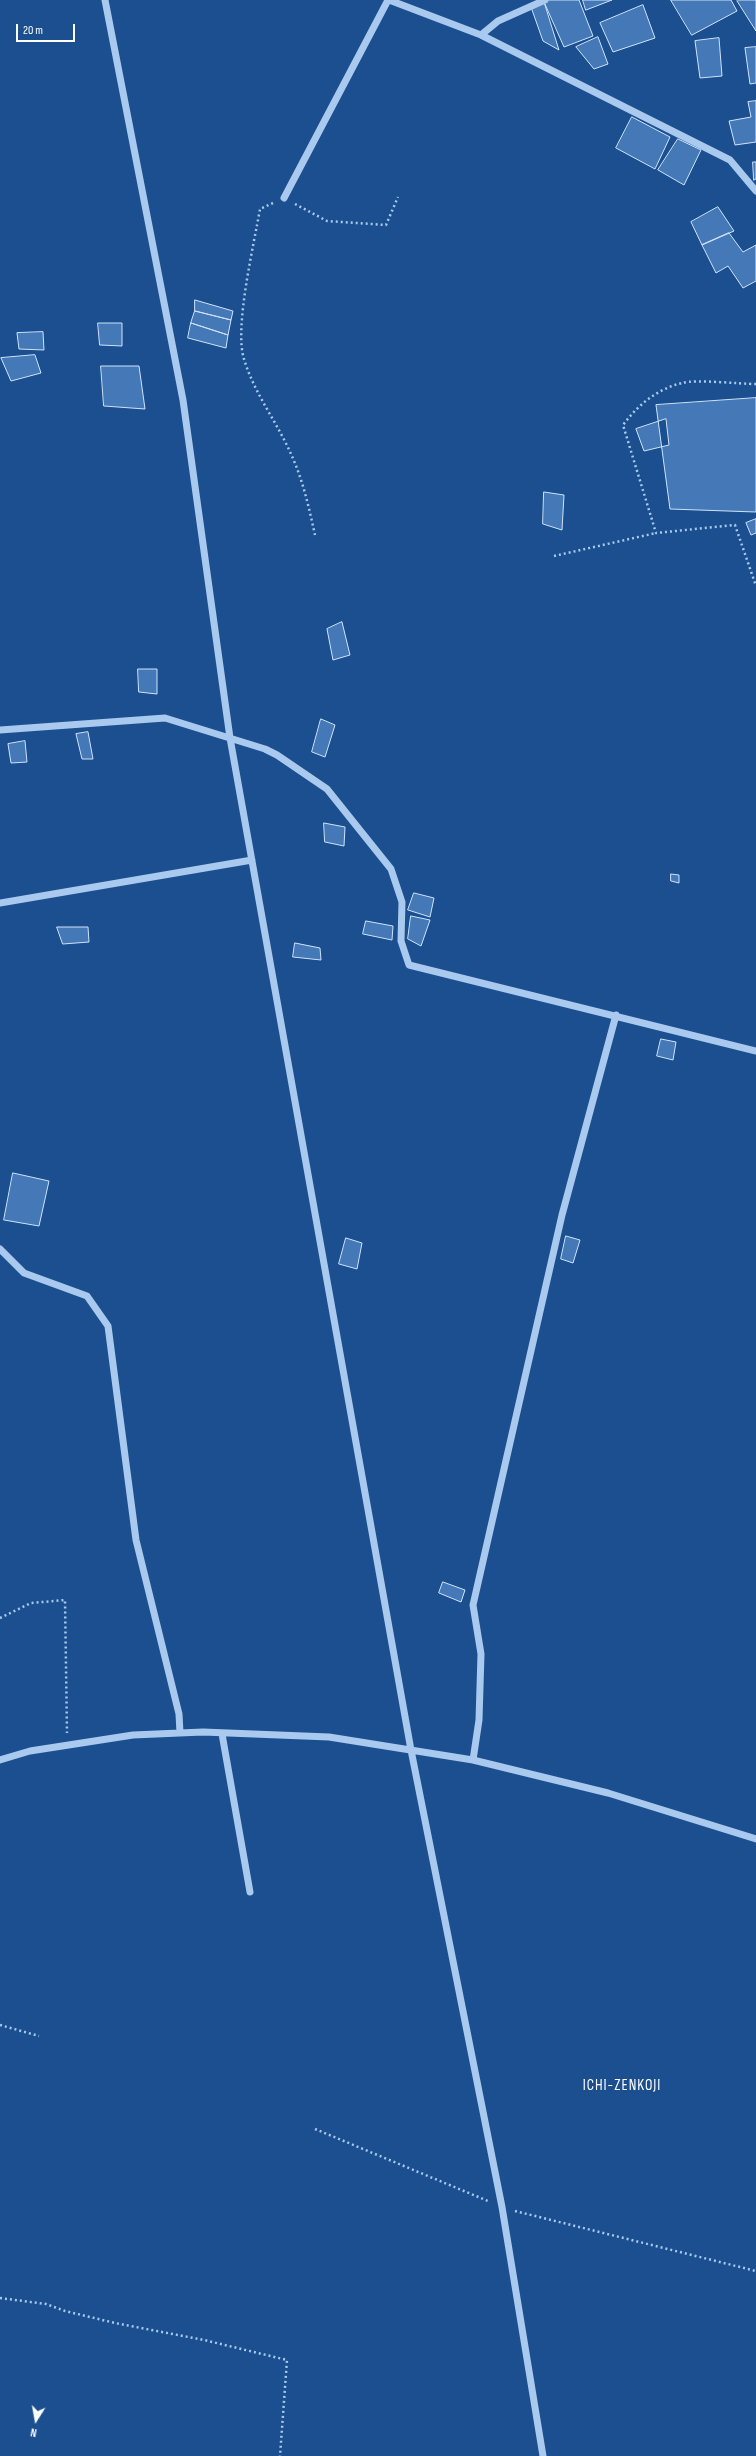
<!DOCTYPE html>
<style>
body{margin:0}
#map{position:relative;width:756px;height:2456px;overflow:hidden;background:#1b4f8f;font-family:"Sofia Sans Condensed",sans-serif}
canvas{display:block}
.north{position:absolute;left:16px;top:2400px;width:40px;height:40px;-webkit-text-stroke:3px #1b4f8f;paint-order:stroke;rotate:191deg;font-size:11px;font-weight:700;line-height:16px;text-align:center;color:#fff}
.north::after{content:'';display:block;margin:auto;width:14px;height:18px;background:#fff;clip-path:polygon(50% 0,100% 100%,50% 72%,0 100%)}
.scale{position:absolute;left:16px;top:24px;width:59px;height:18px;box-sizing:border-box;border:2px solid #fff;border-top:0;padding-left:5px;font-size:12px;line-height:14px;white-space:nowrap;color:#fff;-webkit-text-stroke:3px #1b4f8f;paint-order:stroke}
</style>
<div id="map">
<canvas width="756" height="2456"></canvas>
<div class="north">N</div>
<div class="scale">20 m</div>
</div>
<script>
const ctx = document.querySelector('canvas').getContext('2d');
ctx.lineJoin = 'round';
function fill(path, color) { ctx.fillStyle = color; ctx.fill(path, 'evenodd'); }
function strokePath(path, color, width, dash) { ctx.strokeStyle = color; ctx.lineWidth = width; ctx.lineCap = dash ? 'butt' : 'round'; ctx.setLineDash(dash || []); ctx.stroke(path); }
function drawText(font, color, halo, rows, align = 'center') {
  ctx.font = font + ' "Sofia Sans Condensed",sans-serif'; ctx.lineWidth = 3.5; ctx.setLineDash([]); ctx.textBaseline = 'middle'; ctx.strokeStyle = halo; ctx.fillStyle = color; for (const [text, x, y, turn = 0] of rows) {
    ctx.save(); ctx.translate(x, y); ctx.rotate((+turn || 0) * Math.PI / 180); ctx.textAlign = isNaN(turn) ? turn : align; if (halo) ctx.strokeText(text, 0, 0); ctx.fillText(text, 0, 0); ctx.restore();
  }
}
const building = new Path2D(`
 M548 0H579L593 36 564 47 544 2Z
 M583 0H612L586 10Z
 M671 0H731L737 11 692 35Z
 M738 0H756V31L737 1Z
 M544 2 559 50 543 41 531 7Z
 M643 5 655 38 613 52 600 23Z
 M598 37 608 64 594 69 576 47Z
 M719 38 722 76 700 78 695 41Z
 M756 47V83L750 84 745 48Z
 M756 101V142L735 145 729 121 751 117 748 102Z
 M632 117 670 137 655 169 616 148Z
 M678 139 701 150 684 185 658 170Z
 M753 162H756V179L754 180Z
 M718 207 734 231 702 245 691 222Z
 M729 233 743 252 756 245V281L743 288 728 266 716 273 702 245Z
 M195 300 233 311 231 320 195 311Z
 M195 311 231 320 228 335 191 323Z
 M98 323H122V346L100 345Z
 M191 323 228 335 226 348 188 338Z
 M43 332 44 350 19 349 17 333Z
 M35 355 41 373 11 381 1 358Z
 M101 366H139L145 409 104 406Z
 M756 398V512L670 509 656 405Z
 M666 419 669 445 644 451 636 429Z
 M544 492 564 495 562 530 543 524Z
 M756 519V533L751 535 746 523Z
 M342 622 350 655 333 660 327 629Z
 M138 669H157V694L139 692Z
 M321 719 335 725 325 757 312 752Z
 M88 732 93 759H82L76 734Z
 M25 741 27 762 11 763 8 744Z
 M324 823 345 827 344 846 325 842Z
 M671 874 679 875V883L671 881Z
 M414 893 434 898 430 917 408 910Z
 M411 916 430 920 421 946 408 939Z
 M366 921 393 926 392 940 363 934Z
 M57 927H88L89 942 63 944Z
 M295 943 320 948 321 960 293 957Z
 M661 1039 676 1042 673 1060 657 1056Z
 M13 1173 49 1181 39 1226 4 1220Z
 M566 1236 580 1240 573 1263 561 1259Z
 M346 1238 362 1243 357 1269 339 1264Z
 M443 1582 465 1590 461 1602 439 1593Z`);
const path = new Path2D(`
 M273 203 260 209C254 244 234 328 244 359 254 393 277 422 291 454 303 480 309 508 315 535
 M295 204 327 221 386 225 398 197
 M756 384C739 384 696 379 682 383 657 389 638 405 623 425L656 533 735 525 756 586
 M554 556 656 533
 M0 1618 31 1603 65 1600 67 1733
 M0 2025 39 2036
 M315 2129 488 2201
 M515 2211 756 2271
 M0 2298 46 2304 65 2311 115 2323 204 2340 287 2360 280 2456`);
const minor = new Path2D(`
 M105 0 183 400 230 738 411 1750 502 2207 543 2456
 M389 0 481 35 730 160 756 191
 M481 35 498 21 545 0
 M284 198 388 0
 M0 730 165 718 265 749 277 755 327 789 391 869 402 902 401 941 409 965 756 1051
 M0 903 252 860
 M0 1249 24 1273 87 1296 108 1326 136 1540 179 1714 180 1733
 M222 1734 250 1892
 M0 1760 30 1751 133 1735 203 1732 329 1737 473 1760 608 1793 756 1839
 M473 1760 479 1720 481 1654 473 1605 562 1215 616 1015`);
const quarterNames = [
 ["ICHI-ZENKOJI",622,2086]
];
fill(building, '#4478b7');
strokePath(building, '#cfe3fa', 1);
strokePath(path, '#a9c9ee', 2.5, [2, 3]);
strokePath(minor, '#a9c9ee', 7);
ctx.letterSpacing = '1px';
drawText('15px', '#fff', '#1b4f8f', quarterNames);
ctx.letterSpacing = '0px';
</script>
